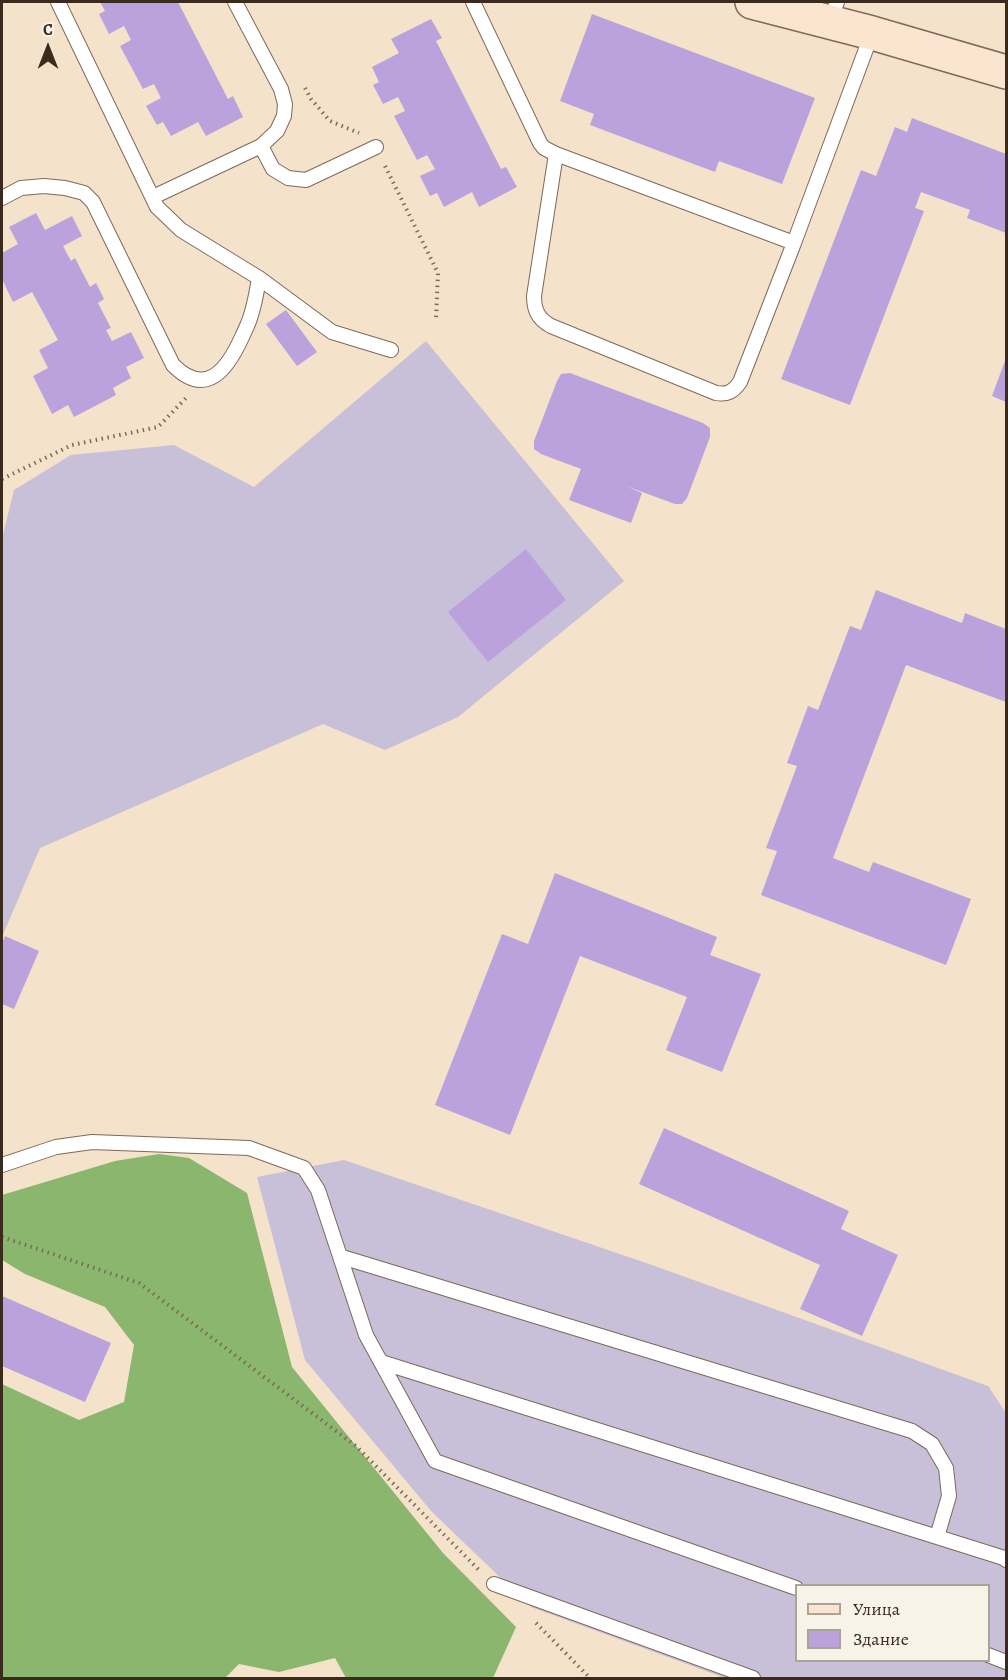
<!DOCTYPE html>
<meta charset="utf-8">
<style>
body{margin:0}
#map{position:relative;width:1008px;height:1680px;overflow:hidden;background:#f4e2ca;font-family:Alegreya,serif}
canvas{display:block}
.frame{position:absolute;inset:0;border:3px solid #3b2a1e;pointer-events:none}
.legend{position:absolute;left:795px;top:1584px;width:195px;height:78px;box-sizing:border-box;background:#f7f3e8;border:2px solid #aca397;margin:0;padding:8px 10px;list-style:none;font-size:18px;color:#3b2a1e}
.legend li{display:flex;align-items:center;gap:12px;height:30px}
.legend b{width:30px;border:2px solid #aca397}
.north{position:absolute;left:18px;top:18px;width:60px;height:60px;-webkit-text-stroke:4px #f7f3e8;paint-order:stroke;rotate:0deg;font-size:16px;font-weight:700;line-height:24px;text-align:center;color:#3b2a1e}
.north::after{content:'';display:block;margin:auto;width:21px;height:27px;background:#3b2a1e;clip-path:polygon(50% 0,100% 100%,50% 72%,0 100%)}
</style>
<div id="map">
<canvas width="1008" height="1680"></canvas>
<div class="frame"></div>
<ul class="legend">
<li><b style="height:8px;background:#fce5d0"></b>Улица</li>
<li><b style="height:16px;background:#bba2dc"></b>Здание</li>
</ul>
<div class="north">С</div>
</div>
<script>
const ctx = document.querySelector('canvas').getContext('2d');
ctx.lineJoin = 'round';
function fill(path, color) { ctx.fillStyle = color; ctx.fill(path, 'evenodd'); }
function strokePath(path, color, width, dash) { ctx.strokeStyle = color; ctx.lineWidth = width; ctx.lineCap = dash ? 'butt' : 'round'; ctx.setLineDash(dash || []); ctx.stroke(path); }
const industrial = new Path2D(`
 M426 341 624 581 458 717 385 750 323 724 40 848 2 937V539L14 490 71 455 174 445 254 487Z
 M344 1160 652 1265 988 1386 1006 1413V1678H725L531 1607 432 1512 305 1360 257 1177ZM796 1586H988V1660H796Z`);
const forest = new Path2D(`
 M159 1154 189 1158 247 1193 292 1367 443 1553 516 1627 493 1678H346L335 1658 279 1672 239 1664 225 1678H2V1384L79 1420 124 1402 134 1345 105 1307 25 1274 2 1260V1195L115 1161Z`);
const building = new Path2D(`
 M100 2H178L228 99 233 96 243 117 206 136 198 122 171 136 163 122 157 125 146 106 161 98 154 84 143 89 120 46 131 40 124 26 109 34 99 14 105 11Z
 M592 14 815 98 782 184 719 161 715 172 590 125 594 114 560 101Z
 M431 19 442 38 436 41 501 169 506 167 517 187 479 207 472 192 444 207 437 193 430 196 420 176 435 169 427 155 417 160 394 116 405 111 398 97 383 104 373 85 379 82 372 67 399 53 391 39Z
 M912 118 1006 154V233L967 218 970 210 921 192 915 208 924 211 850 405 781 379 861 170 876 176 895 127 907 132Z
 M36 213 45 230 72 216 82 236 63 246 71 261 75 258 90 287 96 283 104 299 98 303 111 328 106 330 112 341 131 332 144 358 126 367 131 378 113 388 116 395 74 417 68 405 52 414 33 376 48 368 39 350 58 340 32 292 13 302 2 279V253L18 244 9 227Z
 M286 310 317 352 297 366 266 324Z
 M1006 358V402L992 396Z
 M570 373 703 423 710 428V437L687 498 682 504H675L626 486 642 493 631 523 569 500 581 469 541 454 534 449V441L557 381 561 374Z
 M526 549 566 600 488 662 448 612Z
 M876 590 962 623 965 613 1006 629V702L906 665 833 858 869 872 873 862 971 899 946 965 761 895 777 851 766 848 797 766 787 763 808 706 818 710 850 626 861 630Z
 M555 873 717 937 710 955 761 974 722 1072 666 1050 687 997 580 956 510 1135 435 1105 502 934 528 944Z
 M5 936 39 951 14 1009 2 1004V943Z
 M664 1128 849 1211 841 1229 898 1255 862 1336 800 1309 820 1265 639 1184Z
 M2 1296 111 1343 85 1402 2 1366Z`);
const path = new Path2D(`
 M305 88 311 99 330 121 359 133
 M385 166 438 273 436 319
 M2 479 72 445 158 427 187 397
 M2 1237 139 1283 356 1446 480 1571
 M536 1623 590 1678`);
const lane = new Path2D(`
 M58 2 157 207 181 230 259 278 332 332 391 350
 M473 2 540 143 544 148 556 154 794 243 872 33
 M830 22 837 2
 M261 146 273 169 288 178 306 180 376 147
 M556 154 534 296C534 310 538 319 551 326L716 393C727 395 733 392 740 382L794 243
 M153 197 261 146 277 131 284 116 285 104 281 89 235 2
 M2 198 21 188 44 186 65 188 84 193 93 202 173 365C206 398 227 370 242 337 245 330 249 323 251 315 255 303 257 290 259 278
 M2 1165 56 1147 92 1142 249 1148 304 1168 318 1190 366 1335 435 1461 796 1588
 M342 1257 912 1431 932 1444 946 1468 949 1496 937 1537
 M381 1362 1004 1558 1006 1560
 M494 1584 753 1678
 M988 1655 1006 1662`);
const secondary = new Path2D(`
 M752 2 872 33 1006 72`);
fill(industrial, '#c8bfd8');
fill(forest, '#8ab66e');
fill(building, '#bba2dc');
strokePath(lane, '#7c6a5a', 16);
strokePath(secondary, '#7c6a5a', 36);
strokePath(path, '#7c6a5a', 4, [1.5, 4.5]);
strokePath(lane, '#fff', 14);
strokePath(secondary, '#fce5d0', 33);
</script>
